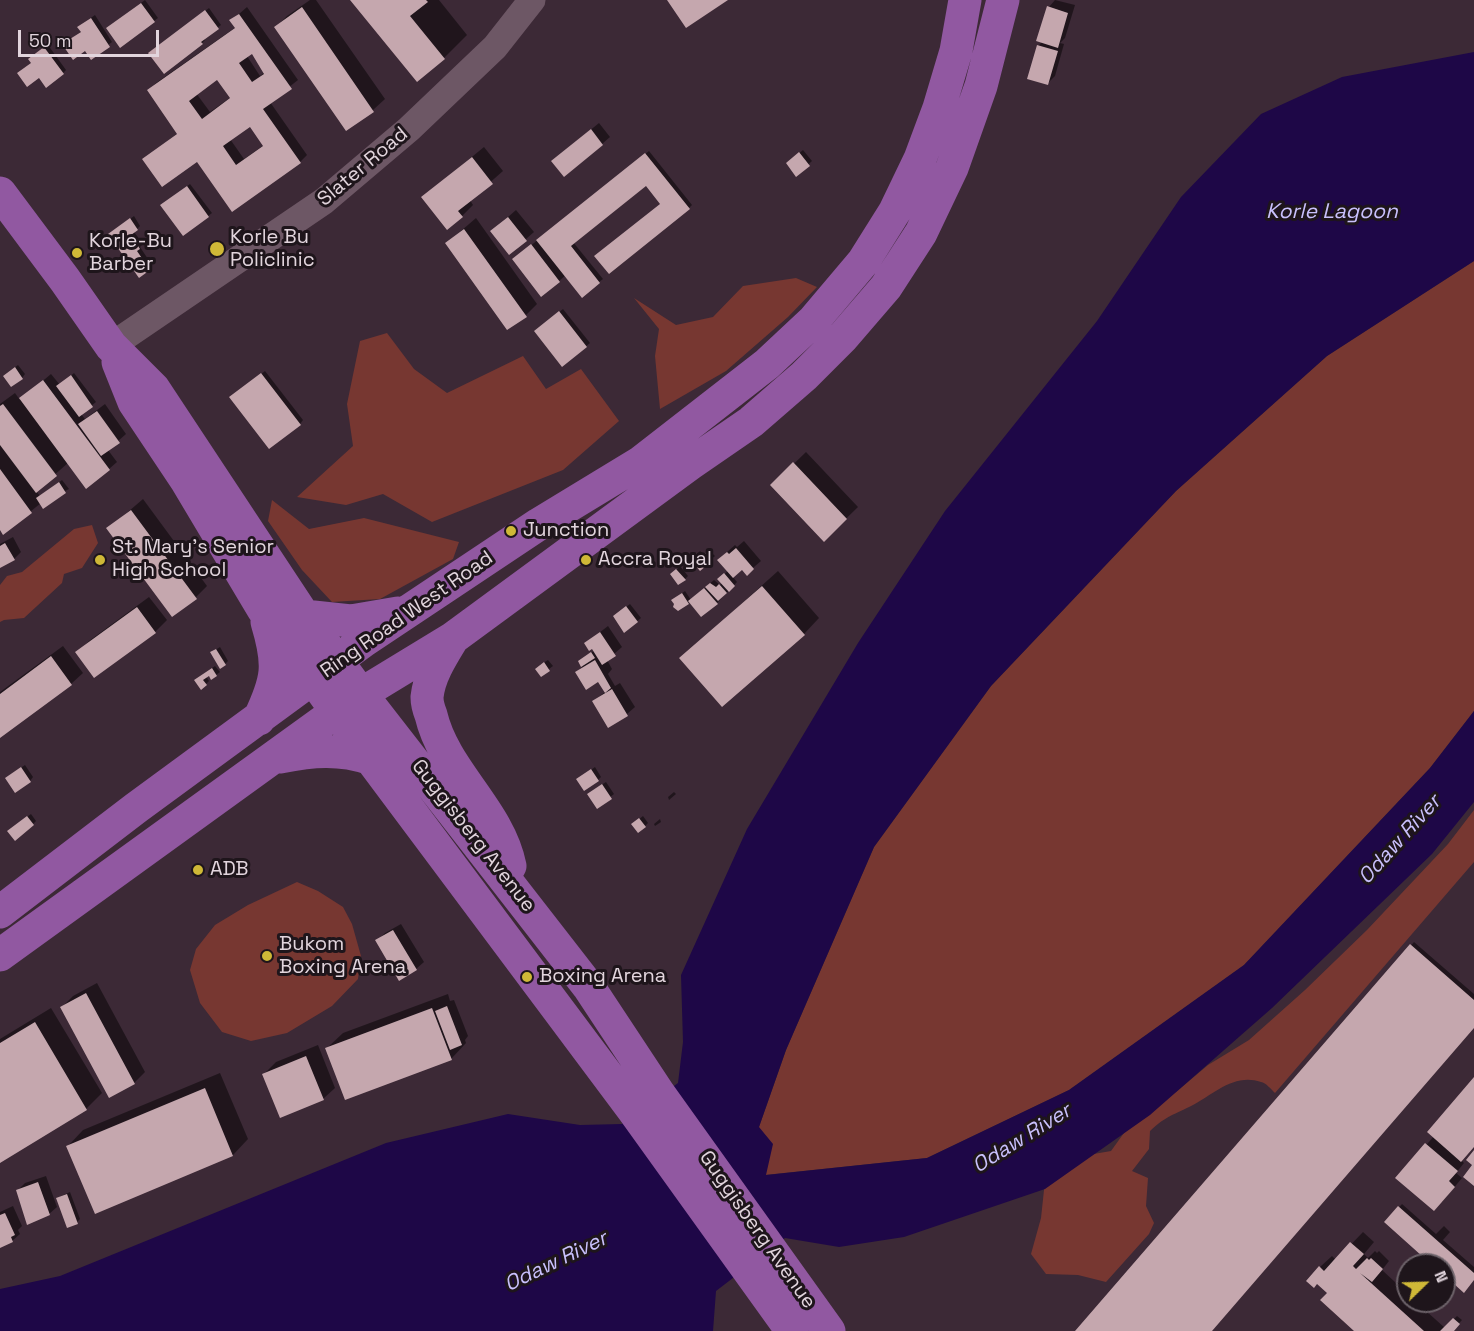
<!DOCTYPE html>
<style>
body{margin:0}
#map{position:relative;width:1474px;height:1331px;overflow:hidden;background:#3c2936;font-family:"Space Grotesk",sans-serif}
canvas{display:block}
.north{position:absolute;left:1396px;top:1253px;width:60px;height:60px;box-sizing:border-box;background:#1e151b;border:2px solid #6c6269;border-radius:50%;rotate:67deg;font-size:16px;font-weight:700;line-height:24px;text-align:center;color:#e2d5dd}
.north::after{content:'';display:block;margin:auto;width:21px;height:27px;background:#cfb837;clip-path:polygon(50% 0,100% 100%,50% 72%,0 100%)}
.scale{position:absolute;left:18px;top:30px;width:141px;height:27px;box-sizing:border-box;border:3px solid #e2d5dd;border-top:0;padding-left:8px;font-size:18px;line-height:21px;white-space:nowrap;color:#e2d5dd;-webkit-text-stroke:4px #1e151b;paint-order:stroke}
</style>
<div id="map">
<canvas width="1474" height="1331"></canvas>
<div class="north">N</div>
<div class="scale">50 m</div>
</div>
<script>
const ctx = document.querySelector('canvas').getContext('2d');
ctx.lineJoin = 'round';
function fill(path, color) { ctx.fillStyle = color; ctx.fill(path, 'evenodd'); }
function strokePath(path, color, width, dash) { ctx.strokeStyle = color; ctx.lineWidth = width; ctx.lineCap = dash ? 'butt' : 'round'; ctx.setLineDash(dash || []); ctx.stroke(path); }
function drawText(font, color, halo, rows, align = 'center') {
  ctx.font = font + ' "Space Grotesk",sans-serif'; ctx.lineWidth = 6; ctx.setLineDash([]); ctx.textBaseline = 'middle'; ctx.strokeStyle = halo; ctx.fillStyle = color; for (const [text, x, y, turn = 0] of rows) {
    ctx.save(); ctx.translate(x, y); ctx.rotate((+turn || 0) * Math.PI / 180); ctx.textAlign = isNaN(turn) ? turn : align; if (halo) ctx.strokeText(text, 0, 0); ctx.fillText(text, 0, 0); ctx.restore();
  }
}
const green = new Path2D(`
 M1474 261V711L1430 768 1244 965 1069 1090 927 1158 765 1175 759 1127 786 1050 874 847 991 686 1176 491 1327 356Z
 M796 278 817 287 788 317 726 371 660 409 655 356 659 329 634 298 676 325 713 317 743 286Z
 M387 333 414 369 447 393 523 356 546 389 581 369 619 421 563 470 432 522 383 494 346 505 297 497 353 446 347 404 360 341Z
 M272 500 309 529 364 518 459 542 453 559 380 599 332 602 302 570 268 521Z
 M92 525 98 543 82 568 64 574 62 583 24 618 4 620 0 622V585L7 576 22 572 74 529Z
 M1474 810V862L1275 1093C1271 1089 1266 1083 1261 1082 1234 1073 1214 1094 1193 1105 1174 1115 1167 1115 1150 1131L1149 1149 1132 1171 1148 1178 1146 1206 1154 1223 1149 1234 1106 1282 1078 1275 1046 1274 1031 1254 1041 1218 1047 1162 1111 1151 1139 1112 1176 1092 1208 1065 1249 1040 1305 990 1367 930 1448 844Z
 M297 882 318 891 343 907 352 924 361 956 358 979 332 1006 287 1033 251 1041 222 1032 200 1003 190 970 196 949 215 925 248 905Z`);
const water = new Path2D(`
 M1474 52V261L1327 356 1176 491 991 686 874 847 786 1050 759 1127 773 1144 766 1175 927 1158 1069 1090 1244 965 1430 768 1474 711V802L1432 854 1272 1008 1150 1115 1045 1189 904 1237 839 1247 785 1238 716 1291 713 1331H0V1289L60 1276 386 1143 508 1114 580 1125 622 1124 678 1083 683 1042 681 975 747 829 858 643 945 511 1097 321 1181 197 1261 114 1342 77Z`);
const shadow = new Path2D(`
 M145 0 158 18 120 46 111 25Z
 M310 0H316L385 99 373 110 346 129 276 27 287 16Z
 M352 0H439L467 35 444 58 417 80Z
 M1055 0 1075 5 1065 38 1060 43 1064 44 1055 76 1047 84 1038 46 1043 41 1049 7Z
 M247 7 298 80 270 102 307 155 300 162 232 210 198 160 144 159 178 133 149 91 156 83 236 27 231 21ZM252 52 265 72 260 76 247 56ZM217 78 231 97 210 112 196 93ZM251 125 264 145 244 159 230 139Z
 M209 8 221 25 204 38 205 40 202 43 154 50Z
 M95 15 112 42 91 58 86 49 68 41 82 31V24Z
 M48 45 66 70 63 73 33 62V56Z
 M599 123 610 137 602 144 561 154Z
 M484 147 503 171 470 200 473 205 462 216 423 197Z
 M803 150 812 161 797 175 791 160Z
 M649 151 692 205 689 208 662 204 646 184 573 242 603 279 599 282 582 295 566 275 559 281 514 259Z
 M190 184 212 213 208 216 166 202Z
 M516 210 534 232 510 253 500 224Z
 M134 216 140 226 134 232 143 244 140 247 152 265 140 275 114 231Z
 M476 218 537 304 526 315 447 243Z
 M563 309 590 343 563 365 539 328Z
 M18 365 25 374 22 378 8 373Z
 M265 371 303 420 300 424 235 394Z
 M74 373 96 402 81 414 85 419 105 404 126 434 108 450 117 462 109 469 68 463 36 491 40 496 62 480 69 489 41 503 4 533 0 528V404L15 393 20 400 51 374 60 385Z
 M806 452 858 507 824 540 772 485Z
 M143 499 207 586 196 597 108 529Z
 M13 537 21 552 14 559 0 566V544Z
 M744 541 761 561 747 573 742 568 732 576 737 582 717 603 690 600 688 603 677 597 685 591 691 600 714 580 720 585 722 583 719 579 728 571 726 553 735 545 737 547Z
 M700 551 705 556 710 551 715 556 700 569 692 559Z
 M680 566 688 576 685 579 675 571Z
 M778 571 819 618 804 634 681 658Z
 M149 597 167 620 155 632 77 653 89 641Z
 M630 604 641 618 625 631 618 613Z
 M608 626 622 647 607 660 612 669 608 674 615 686 620 683 635 707 627 714 609 726 594 701 606 691 600 683 605 678 577 672 583 666 580 661 595 650 586 643Z
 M63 646 83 673 71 684 0 736V692Z
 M220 647 228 661 225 664 212 652Z
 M548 660 553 666 541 675 540 665Z
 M215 666 220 672 212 678 209 674 206 676 209 681 206 684 199 677Z
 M25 765 33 777 30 781 10 775Z
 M595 767 601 777 598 780 578 779Z
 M606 782 614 794 597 807 592 791Z
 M674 792 676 794 669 800 668 797Z
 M31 814 36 821 33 824 12 828Z
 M643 816 648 823 645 826 637 821Z
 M660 819 661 822 655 826 654 824Z
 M401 924 424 962 416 969 377 941 385 933Z
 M1414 942 1474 994V1026L1210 1331H1077Z
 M97 983 145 1072 134 1083 62 1007 73 996Z
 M448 994 450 1001 454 1000 468 1036 465 1040 466 1043 451 1059 327 1048 343 1033Z
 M51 1008 102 1093 86 1109 0 1161V1039Z
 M318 1045 335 1088 323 1099 264 1074 276 1062Z
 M220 1073 248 1139 233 1155 68 1146 83 1130Z
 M1474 1079V1146L1461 1160 1464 1163 1456 1173 1462 1178 1442 1202 1398 1178 1434 1136Z
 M46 1176 57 1207 49 1214 17 1191 25 1183Z
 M70 1192 80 1219 77 1222 57 1198Z
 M1402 1204 1436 1234 1444 1226 1450 1232 1443 1240 1474 1267V1279L1444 1273V1265H1434L1386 1222Z
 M13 1206 22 1226 18 1230 20 1234 12 1241 0 1247V1212Z
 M1363 1232 1374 1242 1364 1254 1368 1258 1375 1251 1377 1253 1379 1251 1389 1261 1382 1270 1408 1294V1301H1415L1445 1328 1457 1316 1462 1320 1452 1331H1356L1329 1292 1320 1267 1332 1256 1336 1260Z`);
const building = new Path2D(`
 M350 0H426L428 2 410 16 445 59 417 82Z
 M667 0H728L686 28Z
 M141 3 155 22 120 48 106 28Z
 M1047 6 1068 13 1058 48 1036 41Z
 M302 7 374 112 346 131 274 27Z
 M205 10 219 29 201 42 203 44 164 74 148 53Z
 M239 14 292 89 263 109 301 163 232 212 197 162 162 187 142 159 177 134 147 90 235 28 229 20ZM252 54 264 74 252 82 239 63ZM217 80 230 98 202 119 189 101ZM250 127 263 146 236 165 223 146Z
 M91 18 110 47 91 60 85 51 73 60 62 44 81 32 77 27Z
 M1037 45 1058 51 1048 85 1027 79Z
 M44 47 64 74 46 88 39 78 27 87 17 73 31 63 28 59Z
 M591 129 603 145 564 177 551 161Z
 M799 152 810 166 796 177 786 163Z
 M645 153 690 209 609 274 594 256 660 204 646 186 571 246 600 283 582 298 536 240Z
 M472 157 493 184 458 211 463 217 447 230 421 197Z
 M187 186 209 217 183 236 160 205Z
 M508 217 527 241 509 255 490 231Z
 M130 218 138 230 131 235 140 249 137 251 150 270 139 278 108 234Z
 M464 229 527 317 507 330 445 243Z
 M531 244 560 282 541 297 512 259Z
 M559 311 587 347 562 367 534 331Z
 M15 367 23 379 11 387 3 376Z
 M261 373 301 425 269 449 229 397Z
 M71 375 93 407 79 417 56 386Z
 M43 380 110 470 86 489 19 398Z
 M3 404 57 476 36 493 0 445V406Z
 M97 411 120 443 101 456 78 424Z
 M793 462 847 519 824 542 770 485Z
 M0 469 32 513 3 535 0 530Z
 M59 482 66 493 43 509 36 498Z
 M131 510 197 599 172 617 106 528Z
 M5 543 15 560 0 568V546Z
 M736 548 754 569 747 576 742 570 733 578 717 560 727 552 729 554Z
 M696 553 701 558 706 553 712 561 700 571 690 559Z
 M676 569 686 580 678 585 670 574Z
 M724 573 735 586 729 592 717 579Z
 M710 583 716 587 719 584 727 593 718 601 705 587Z
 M762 586 805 635 722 707 679 658Z
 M704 588 718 604 701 617 688 601Z
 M682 593 689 604 678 611 673 607 674 604 671 600Z
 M626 606 638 622 624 633 613 616Z
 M137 607 156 633 94 678 75 652Z
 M600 632 616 656 602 665 592 649 589 651 584 643Z
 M216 649 226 665 220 669 210 652Z
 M591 652 595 658 581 667 578 661Z
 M51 656 72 685 0 738V694Z
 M595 660 611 688 605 693 598 682 586 690 575 672Z
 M544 662 550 671 541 677 535 669Z
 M212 668 217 676 211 680 209 676 203 680 207 685 201 690 194 680Z
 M612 689 628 716 608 728 592 701Z
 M21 767 31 782 15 793 5 778Z
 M591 769 599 781 584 791 576 779Z
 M602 784 612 799 597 809 587 794Z
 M27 816 34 825 15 841 7 831Z
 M639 818 646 827 638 833 631 824Z
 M393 930 417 970 399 981 375 940Z
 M1410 944 1474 1000V1028L1212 1331H1075Z
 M86 993 135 1084 109 1098 60 1007Z
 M447 1006 462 1045 450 1050 435 1011Z
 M432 1008 452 1060 345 1100 325 1048Z
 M35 1022 87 1110 0 1163V1043Z
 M306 1056 324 1100 280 1118 262 1074Z
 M1474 1077V1147L1461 1162 1427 1132Z
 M205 1088 233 1156 95 1214 66 1146Z
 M1425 1143 1458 1171 1449 1181 1455 1187 1434 1211 1395 1178Z
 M1474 1150V1186L1463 1177 1472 1165 1466 1160Z
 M38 1182 50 1215 27 1225 16 1190Z
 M67 1194 78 1224 67 1228 56 1198Z
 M1398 1206 1474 1273V1280L1464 1293 1444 1275V1265H1432L1384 1222Z
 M5 1213 15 1235 11 1237 13 1242 0 1248V1215Z
 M1350 1242 1364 1254 1353 1266 1356 1269 1367 1258 1369 1260 1371 1258 1383 1269 1372 1282 1360 1273 1424 1331H1354L1320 1300 1327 1293 1317 1284 1314 1288 1306 1281 1319 1266 1324 1271Z
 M1453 1318 1460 1324 1454 1331H1440Z`);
const minor = new Path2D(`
 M111 346 324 201 409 129 495 47 532 0`);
const major = new Path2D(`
 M0 193 65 280 111 346 154 389 304 616 361 694 588 986 658 1092 829 1331
 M118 362 134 402 186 480 263 609 371 759 634 1111 792 1331
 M304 616 351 621 398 613
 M453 638C442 656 429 676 427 697 427 703 429 710 431 715 444 771 499 810 510 866
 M259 719C278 679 280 665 267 622
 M280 757C312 751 339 748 371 759
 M0 912 136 808 365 640 539 524 641 462 767 364 814 320 863 262 895 211 920 159 939 108 956 51 965 0
 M0 955 361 694 453 638 690 464 751 422 804 376 843 337 886 287 921 233 952 168 981 86 1003 0`);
const markers = [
 [217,249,8,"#cfb837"],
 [77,253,6,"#cfb837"],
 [511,531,6,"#cfb837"],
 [100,560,6,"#cfb837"],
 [586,560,6,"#cfb837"],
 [198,870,6,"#cfb837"],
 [267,956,6,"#cfb837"],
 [527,977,6,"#cfb837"]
];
const streetNames = [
 ["Slater Road",363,167,-40],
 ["Ring Road West Road",407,615,-35],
 ["Guggisberg Avenue",473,836,52],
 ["Guggisberg Avenue",757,1230,55]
];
const poiNames = [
 ["Korle Bu",230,238],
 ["Policlinic",230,261],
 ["Korle-Bu",89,242],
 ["Barber",89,265],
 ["Junction",523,531],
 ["St. Mary's Senior",112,548],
 ["High School",112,571],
 ["Accra Royal",598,560],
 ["ADB",210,870],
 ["Bukom",279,945],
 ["Boxing Arena",279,968],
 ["Boxing Arena",539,977]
];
const waterNames = [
 ["Korle Lagoon",1332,212],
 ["Odaw River",1400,840,-48],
 ["Odaw River",1022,1139,-32],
 ["Odaw River",556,1262,-26]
];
fill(green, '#773731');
fill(water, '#1e0747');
fill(shadow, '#0007');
fill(building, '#c5a7ae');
strokePath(minor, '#6d5765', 27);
strokePath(major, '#9158a1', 33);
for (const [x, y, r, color] of markers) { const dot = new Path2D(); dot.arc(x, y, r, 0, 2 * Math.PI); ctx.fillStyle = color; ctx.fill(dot); strokePath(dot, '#1e151b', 2); }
drawText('20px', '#e2d5dd', '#1e151b', streetNames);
drawText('20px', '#e2d5dd', '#1e151b', poiNames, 'left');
drawText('italic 21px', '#c9c0fc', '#1e151b', waterNames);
</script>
